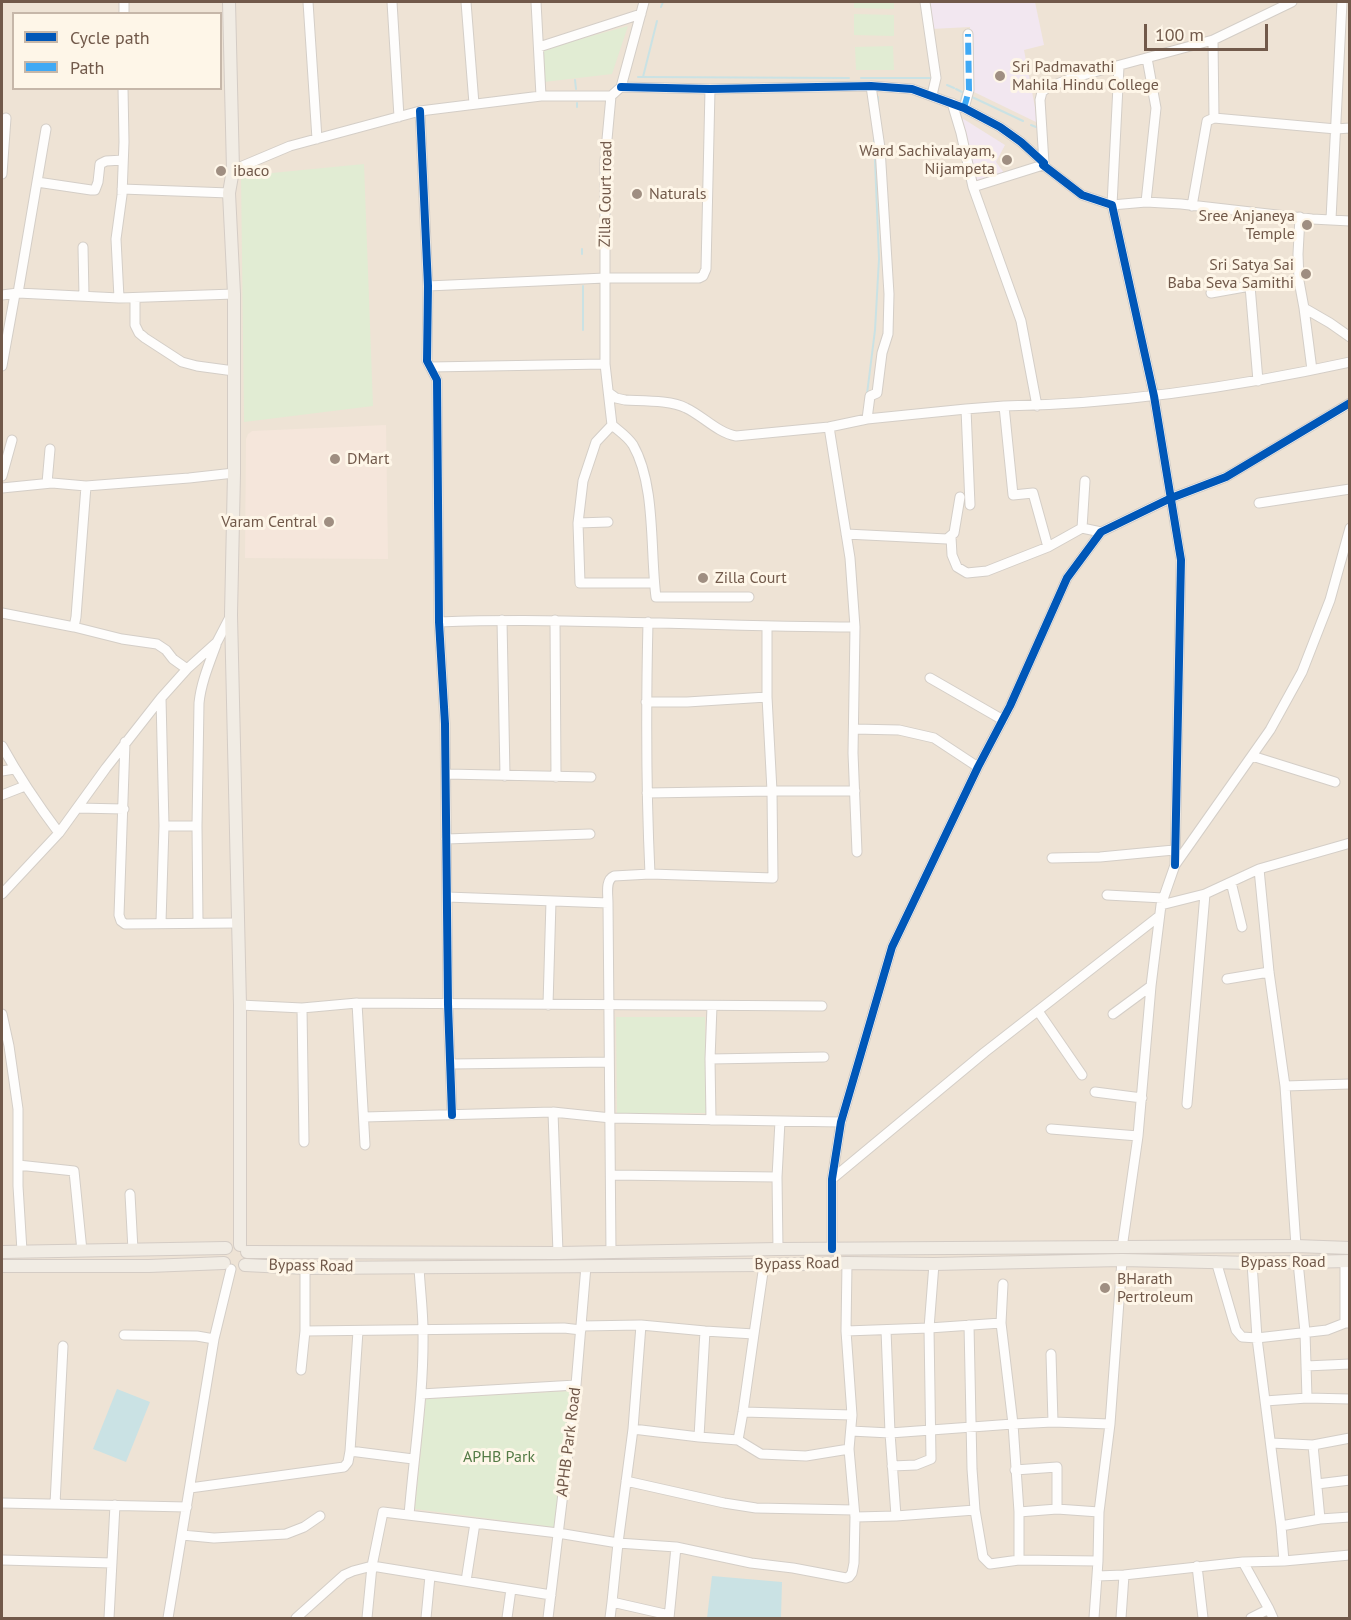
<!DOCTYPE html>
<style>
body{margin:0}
#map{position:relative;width:1351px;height:1620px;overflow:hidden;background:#f5f1e8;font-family:"PT Sans",sans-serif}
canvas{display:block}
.frame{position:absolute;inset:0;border:3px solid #71594a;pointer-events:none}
.legend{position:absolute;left:12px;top:12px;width:210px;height:78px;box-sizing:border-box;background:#fef6e8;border:2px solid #c6b7a9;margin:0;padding:8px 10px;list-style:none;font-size:18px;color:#71594a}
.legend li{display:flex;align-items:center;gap:12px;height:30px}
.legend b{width:30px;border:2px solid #c6b7a9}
.scale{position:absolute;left:1144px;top:24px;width:124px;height:27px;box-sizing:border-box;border:3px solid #71594a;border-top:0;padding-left:8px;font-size:18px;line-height:21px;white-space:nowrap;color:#71594a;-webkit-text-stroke:4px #fef6e8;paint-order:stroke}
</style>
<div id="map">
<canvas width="1351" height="1620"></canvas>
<div class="frame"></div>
<ul class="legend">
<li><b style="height:8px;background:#0057b8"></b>Cycle path</li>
<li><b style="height:8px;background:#3fa9f5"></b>Path</li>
</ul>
<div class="scale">100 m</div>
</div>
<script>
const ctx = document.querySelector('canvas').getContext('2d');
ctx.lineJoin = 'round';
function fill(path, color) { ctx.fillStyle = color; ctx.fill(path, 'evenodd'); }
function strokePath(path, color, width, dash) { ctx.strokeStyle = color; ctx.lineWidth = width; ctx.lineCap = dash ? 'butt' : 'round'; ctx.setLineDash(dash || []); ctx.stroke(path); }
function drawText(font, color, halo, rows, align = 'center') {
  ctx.font = font + ' "PT Sans",sans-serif'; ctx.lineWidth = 6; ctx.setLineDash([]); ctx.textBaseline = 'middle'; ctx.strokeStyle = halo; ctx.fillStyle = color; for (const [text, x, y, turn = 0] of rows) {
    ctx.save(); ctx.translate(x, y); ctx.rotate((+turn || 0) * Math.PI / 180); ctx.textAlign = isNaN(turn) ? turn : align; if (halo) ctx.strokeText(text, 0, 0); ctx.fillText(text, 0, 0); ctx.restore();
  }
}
const residential = new Path2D(`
 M2 2H1349V1618H2ZM14 14H220V88H14Z`);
const commercial = new Path2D(`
 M386 425 388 559 245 558 246 439 248 434 252 431Z`);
const education = new Path2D(`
 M928 2H1035L1044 45 1024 50 1038 123 972 91 970 27 931 29Z
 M962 118 1005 145 996 162 1005 174 976 181Z`);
const green = new Path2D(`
 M854 2H894V9L854 8Z
 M854 14 894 15V36L854 35Z
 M628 26 612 74 544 82V49Z
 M893 46 894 70H856L855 47Z
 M364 164 373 406 244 422 241 176Z
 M616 1017H705L706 1113H617Z
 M570 1391 554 1527 415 1509 426 1399Z`);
const water = new Path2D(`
 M117 1389 150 1402 126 1462 93 1449Z
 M712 1576 782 1582 781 1618H707Z`);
const stream = new Path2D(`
 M661 7 663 2
 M638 77 849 78
 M643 77 657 21
 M861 78H932
 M575 80 576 89
 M947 85 954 88
 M956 89 964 93
 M878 97V104
 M972 97 1023 121
 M960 102 963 93
 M577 103V107
 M1031 125 1036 127
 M582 254V249
 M583 286V330
 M867 394 875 330 879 259 874 136`);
const minor = new Path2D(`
 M308 2 317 139
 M392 2 399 117
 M466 2 474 104
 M536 2 541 96
 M644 2 621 87 611 96 605 161V364L612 425 596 442 583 481 578 523 580 583H654
 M925 2 936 78 932 95
 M1292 2 1213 40 1214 118 1336 129 1350 128
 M124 14V2
 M539 47 641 14
 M1119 66 1112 205 1146 202 1181 204 1312 219 1350 221
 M621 87 710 89 871 86 912 89 964 108 1000 127 1021 142 1044 163 1043 165 1082 195 1112 205 1154 396 1181 560 1175 865
 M952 103 961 133 973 187 1021 321 1037 406
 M964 108 969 90 968 34
 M420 111 428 286 427 361 437 380 439 622 445 724 448 1004 452 1115
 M1044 163 1040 100 1042 92 1047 88 1072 78 1213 40
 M233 170 290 146 420 111 541 96H611
 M2 174 6 118
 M37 182 91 190H95L98 182 100 164 106 161 123 160
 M973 187 1043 165
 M122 189 229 193
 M1146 202 1156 108 1147 58
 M1192 206 1207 121 1214 118
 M1300 217 1298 254 1299 281 1304 308 1312 370
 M1331 219 1342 2
 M83 247 84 296
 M428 286 605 278H699L703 276 706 269 710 89
 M1250 286 1299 281
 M18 293 46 129
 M1211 293 1250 286 1258 381
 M2 295 18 293 119 298 234 294
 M119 298 116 239 122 195 124 142 123 88
 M135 298V325L139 333 145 338 182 362 197 366 234 371
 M1304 308 1330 323 1350 337
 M2 366 15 294
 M430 367 605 364
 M609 393 616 398 625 400C642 401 671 400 686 408 703 416 718 433 736 436L829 427 867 419 966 409
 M1004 406C1120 404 1236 387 1350 362
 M867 419 870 396 877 393 882 353 888 334 889 294 880 148 871 86
 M612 425C619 431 628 437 633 445 656 485 650 551 656 597H749
 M829 427 850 558 855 627 853 753 857 852
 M2 476 12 440
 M1085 481 1082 528 1101 532
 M47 483 50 449
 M2 488 52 483 86 486 189 478 234 473
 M1259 503 1350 489
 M970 505 966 409 1004 406 1013 495 1033 493 1048 547
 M578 523 608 522
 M846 534 947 539 954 533 960 497
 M951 537 952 555 957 567 967 573 987 571 1048 547 1082 528
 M2 613 74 627 76 617 86 486
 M502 620 505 776
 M555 620 556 777
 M439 622C578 617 717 627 855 627
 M648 622C646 706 646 790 650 874L773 878 772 791 767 697V627
 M74 627 122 639 157 644 166 650 173 659 187 669
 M930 678 1003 720
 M161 698 164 826 161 922
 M646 702H687L767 697
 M854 729 899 730 934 738 978 767
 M125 742 119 915 121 921 125 924 237 923
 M2 746C19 777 38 805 59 833
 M1252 756 1335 782
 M2 771 14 769
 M446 774 591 777
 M647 793 772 791H855
 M2 795 25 786
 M77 808 124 809
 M164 826H197
 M446 839 590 834
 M1052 858 1100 857 1174 850
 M1259 869 1350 843
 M1231 882 1242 927
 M2 894 59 833 106 768 161 698 187 669 217 642 231 615
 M1107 895 1163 898
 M447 897 608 903C608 894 605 880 614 876L650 874
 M608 903C609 1019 611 1136 611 1253
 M1161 905 1205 894 1259 869 1269 972 1285 1086 1296 1246
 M198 922 197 826 199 703C201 683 209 664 216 645
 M1227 979 1269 972
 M357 1003 365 1145
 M240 1005 302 1008 357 1003 822 1006
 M548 1005 551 901
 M712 1006 710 1059 824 1057
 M302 1008 304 1142
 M1038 1011 1082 1075
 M2 1014 9 1046 18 1109V1186L22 1251
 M1113 1014 1151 986
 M710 1059 711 1120
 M451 1064 609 1062
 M1285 1086 1350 1084
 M1095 1092 1142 1098
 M1187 1104 1205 894
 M364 1117 553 1112
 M1051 1129 1138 1136
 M18 1165 74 1171 82 1251
 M611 1175 777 1177 778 1249
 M777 1177 780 1121
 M832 1179 985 1052 1158 917
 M130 1194 133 1250
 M1122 1248 1138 1136 1151 986 1161 905 1175 865 1270 730 1302 672 1330 600 1350 528
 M832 1249V1179L841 1122 892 947 978 767 1010 706 1067 578 1101 532 1171 498 1226 477 1350 403
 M558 1253 553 1112 611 1118 841 1122
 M1216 1261 1236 1330 1242 1337 1257 1338 1327 1330 1345 1323H1350
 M1298 1262 1305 1332 1307 1398
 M1345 1262V1323
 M1252 1263 1257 1338 1281 1526 1284 1561
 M1001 1323 1003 1284
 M969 1325 972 1469 975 1510
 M581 1326 641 1325 705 1331 754 1334 743 1412 738 1440 699 1437 633 1429 641 1325
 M886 1330 890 1433 1013 1424 1019 1512V1560
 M305 1331 564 1328 581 1330
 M846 1331 929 1328 1001 1323 1013 1424 1053 1422 1051 1354
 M754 1334 764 1265
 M124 1335 197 1336 214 1339
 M1306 1366 1350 1364
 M301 1370 305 1331V1268
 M421 1394 576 1385
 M1265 1401 1307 1398 1350 1399
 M743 1412 852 1415
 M1053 1422 1110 1424
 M633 1429 618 1543 676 1547 669 1618
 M851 1431 890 1433 896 1516 975 1510 983 1557 990 1564 1019 1560 1098 1561
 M699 1437 705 1331
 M738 1440 761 1454 806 1456 849 1449
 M1271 1443 1313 1445 1350 1438
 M1313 1445 1320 1519
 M350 1451 413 1459
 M892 1466 916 1465 931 1459 929 1328 934 1264
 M1015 1470 1057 1467V1509
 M626 1481 724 1503 756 1508 854 1510
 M1317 1484 1350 1480
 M190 1488 344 1467 348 1462 350 1451 358 1331
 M2 1503 187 1507
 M55 1504 63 1346
 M1019 1512 1057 1509 1099 1512
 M409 1515C414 1454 424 1393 423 1331 423 1310 420 1288 419 1267
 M855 1517 896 1516
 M1281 1526 1320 1519 1350 1517
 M182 1535 214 1538 286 1534 304 1527 320 1516
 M676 1547 751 1563 793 1568 846 1578 849 1577 852 1573 854 1563 855 1517 849 1449 852 1415 846 1331 847 1263
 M2 1560 112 1563
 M1243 1562 1284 1561 1350 1555
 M1197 1566 1203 1618
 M1097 1576 1124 1575 1243 1562 1269 1609 1273 1618
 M466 1581 475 1523
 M109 1618 115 1505
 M168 1618 214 1339 231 1269
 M296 1618 344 1575 353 1571 372 1566 383 1512 558 1533 618 1543 612 1602
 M367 1618 372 1566 551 1595
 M426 1618 430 1576
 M507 1618 511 1589
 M548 1618 576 1385 586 1266
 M610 1618 612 1602 669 1615
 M1094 1618 1098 1561 1099 1512 1110 1424 1122 1260
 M1121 1618 1124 1575
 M1251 1618 1269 1609`);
const major = new Path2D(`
 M229 2 233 170 229 193 234 294V473L231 615 240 1005V1245
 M2 1252 226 1248
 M247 1252 558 1253 778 1249 1296 1246 1350 1248
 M245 1265 305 1268 764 1265 847 1263 934 1264 1122 1260 1252 1263 1350 1261
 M2 1266H149L224 1263`);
const quiet = new Path2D(`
 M964 108 969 90 968 34`);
const cycleway = new Path2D(`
 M621 87 710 89 871 86 912 89 964 108 1000 127 1021 142 1044 163 1043 165 1082 195 1112 205 1154 396 1181 560 1175 865
 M420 111 428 286 427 361 437 380 439 622 445 724 448 1004 452 1115
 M832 1249V1179L841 1122 892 947 978 767 1010 706 1067 578 1101 532 1171 498 1226 477 1350 403`);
const markers = [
 [1000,76,6,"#9f8e81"],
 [1007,160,6,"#9f8e81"],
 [221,171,6,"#9f8e81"],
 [637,194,6,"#9f8e81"],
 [1307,225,6,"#9f8e81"],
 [1306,274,6,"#9f8e81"],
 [335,459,6,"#9f8e81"],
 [329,522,6,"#9f8e81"],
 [703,578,6,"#9f8e81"],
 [1105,1288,6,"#9f8e81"]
];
const poiNames = [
 ["Sri Padmavathi",1012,67],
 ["Mahila Hindu College",1012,85],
 ["Ward Sachivalayam,",995,151,"right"],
 ["Nijampeta",995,169,"right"],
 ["ibaco",233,171],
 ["Naturals",649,194],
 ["Sree Anjaneya",1295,216,"right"],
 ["Temple",1295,234,"right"],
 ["Sri Satya Sai",1294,265,"right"],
 ["Baba Seva Samithi",1294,283,"right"],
 ["DMart",347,459],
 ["Varam Central",317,522,"right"],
 ["Zilla Court",715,578],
 ["BHarath",1117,1279],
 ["Pertroleum",1117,1297]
];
const streetNames = [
 ["Zilla Court road",606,194,-89],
 ["Bypass Road",1283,1262],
 ["Bypass Road",797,1264,-1],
 ["Bypass Road",311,1266,1],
 ["APHB Park Road",569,1442,-83]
];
const parkNames = [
 ["APHB Park",499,1457]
];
fill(residential, '#eee3d5');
fill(commercial, '#f5e6db');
fill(education, '#f2e7f0');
fill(green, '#e1ecd3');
fill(water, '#cae2e4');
strokePath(stream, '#cae2e4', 2);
strokePath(minor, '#d4cec7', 11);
strokePath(major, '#d4ccc5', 14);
strokePath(minor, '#fefdfc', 9);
strokePath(major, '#f1ece4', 12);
strokePath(quiet, '#3fa9f5', 6, [12, 6]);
strokePath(cycleway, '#0057b8', 8);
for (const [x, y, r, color] of markers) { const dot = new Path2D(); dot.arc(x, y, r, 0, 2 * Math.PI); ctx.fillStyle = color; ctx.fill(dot); strokePath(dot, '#fef6e8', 2); }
drawText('16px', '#71594a', '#fef6e8', poiNames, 'left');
drawText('16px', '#71594a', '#fef6e8', streetNames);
drawText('16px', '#547b46', '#fef6e8', parkNames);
</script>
